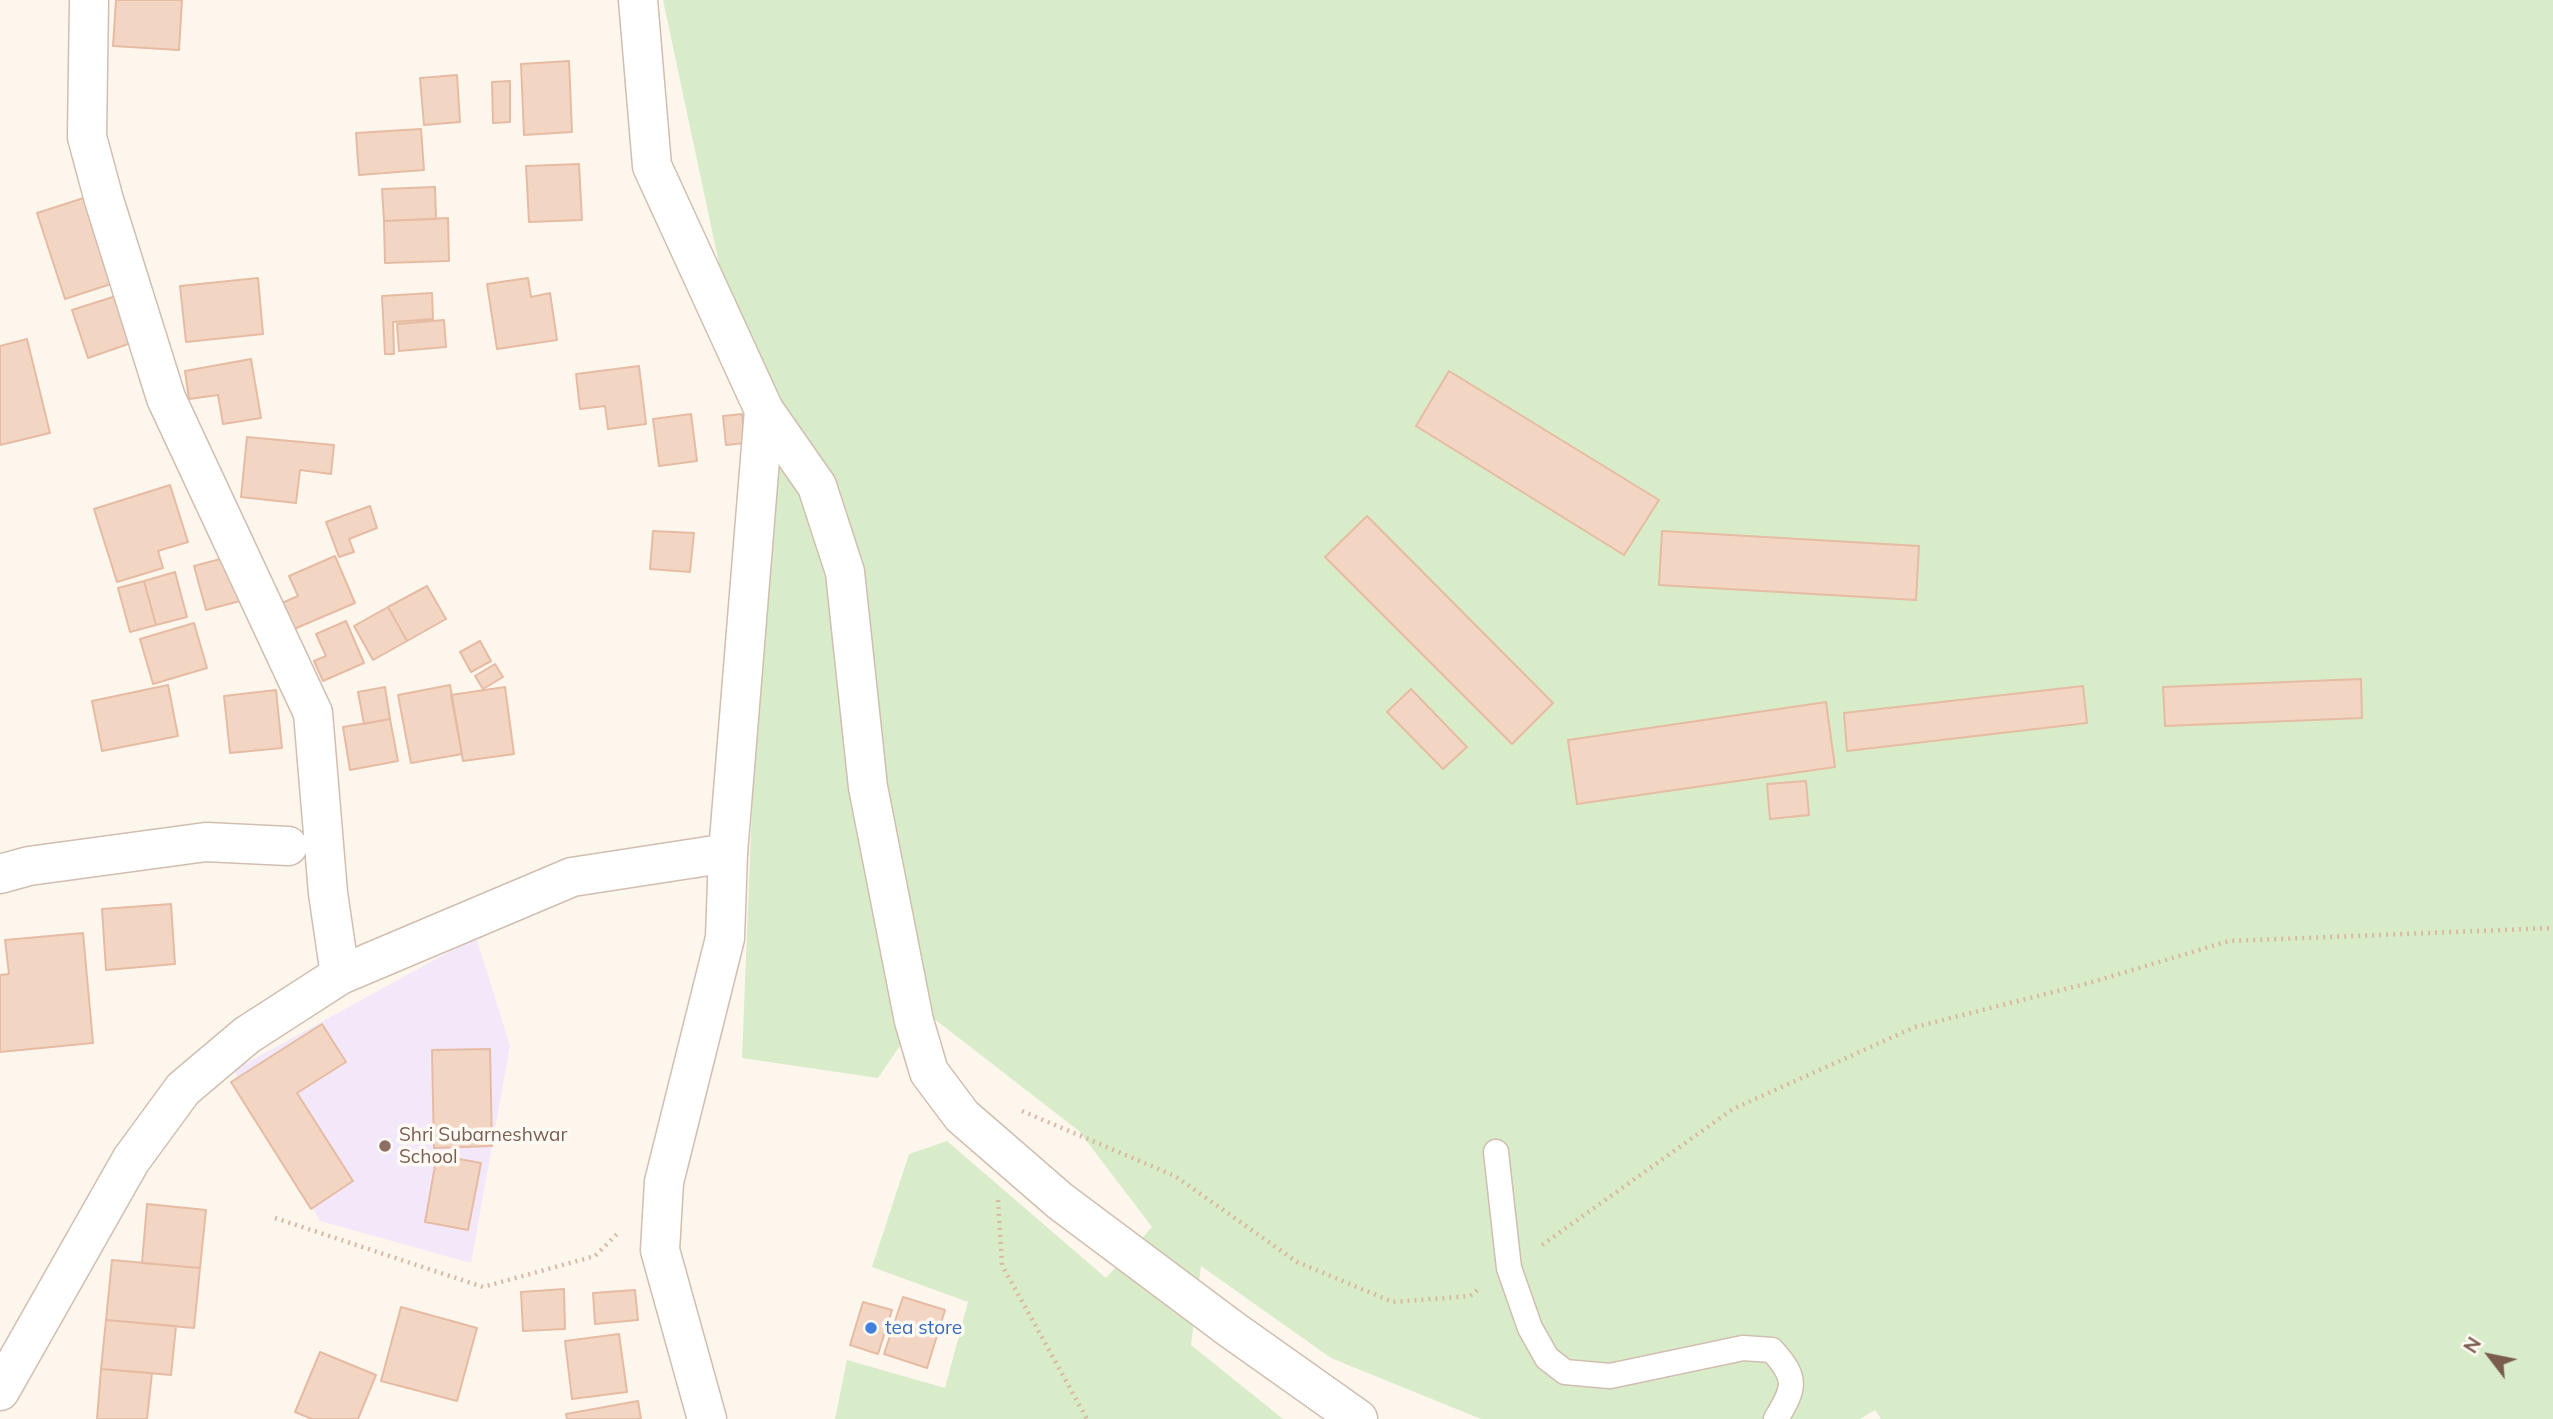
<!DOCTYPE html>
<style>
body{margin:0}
#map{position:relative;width:2553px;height:1419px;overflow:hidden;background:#fdf6ec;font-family:Mulish,sans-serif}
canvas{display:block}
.north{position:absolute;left:2455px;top:1321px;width:70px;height:70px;-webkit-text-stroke:5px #fffaf3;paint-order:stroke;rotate:302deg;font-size:19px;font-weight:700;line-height:28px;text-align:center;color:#7a5c4d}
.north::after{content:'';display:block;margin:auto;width:24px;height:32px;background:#7a5c4d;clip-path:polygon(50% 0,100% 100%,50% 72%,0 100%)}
</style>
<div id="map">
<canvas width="2553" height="1419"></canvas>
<div class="north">N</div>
</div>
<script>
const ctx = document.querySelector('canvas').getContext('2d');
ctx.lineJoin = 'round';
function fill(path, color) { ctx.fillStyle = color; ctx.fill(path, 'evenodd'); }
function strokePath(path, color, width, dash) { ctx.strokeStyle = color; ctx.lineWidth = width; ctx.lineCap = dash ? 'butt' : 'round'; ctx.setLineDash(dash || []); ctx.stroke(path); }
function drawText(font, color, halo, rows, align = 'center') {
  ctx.font = font + ' Mulish,sans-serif'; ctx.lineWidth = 7; ctx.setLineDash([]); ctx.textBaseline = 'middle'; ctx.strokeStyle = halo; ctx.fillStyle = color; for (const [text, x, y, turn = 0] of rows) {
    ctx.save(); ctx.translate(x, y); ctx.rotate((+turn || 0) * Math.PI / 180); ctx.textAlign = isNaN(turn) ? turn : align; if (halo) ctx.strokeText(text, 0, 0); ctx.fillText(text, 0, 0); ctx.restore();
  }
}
const education = new Path2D(`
 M476 937 510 1046 471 1263 320 1221 234 1070Z`);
const green = new Path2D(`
 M663 0H2553V1419H1881L1875 1410 1860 1419H1481L1331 1358 1201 1266 1191 1345 1283 1419H835L847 1360 945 1388 968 1302 872 1267 909 1154 947 1141 1106 1278 1152 1227 1079 1131 924 1011 878 1078 742 1058 765 480Z`);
const building = new Path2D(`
 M116 0H182L179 50 113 46Z
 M569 61 572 132 524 135 521 64Z
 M457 75 460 122 424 125 420 78Z
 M510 81V122L493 123 492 82Z
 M421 129 424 170 359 175 356 133Z
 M579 164 582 220 529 222 526 166Z
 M435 187 436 219 384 221 382 189Z
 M93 195 120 281 65 299 37 213Z
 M448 218 449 261 385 263 384 221Z
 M258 278 263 334 186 342 180 286Z
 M528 278 531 297 550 293 557 340 497 349 487 284Z
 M432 293 433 319 393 322 394 354H385L382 296Z
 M116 296 131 343 88 358 72 310Z
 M444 320 446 347 399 351 397 324Z
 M27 339 50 433 0 445V346Z
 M251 359 261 418 223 424 218 395 189 399 185 371Z
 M639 366 646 424 608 429 605 406 580 409 576 374Z
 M1449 371 1659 500 1624 555 1416 426Z
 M691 414 697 461 659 466 653 419Z
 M742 414 745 443 726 445 723 416Z
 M247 437 334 445 331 474 300 470 296 503 241 497Z
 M170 485 188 542 158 551 163 568 117 582 94 509Z
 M370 506 377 528 349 539 354 552 339 557 326 522Z
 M1367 516 1553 703 1512 744 1325 557Z
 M653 531 694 533 690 572 650 569Z
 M1662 531 1919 546 1916 600 1659 585Z
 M335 556 355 603 294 629 282 603 298 596 289 576Z
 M228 557 240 601 206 610 194 566Z
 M175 572 187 617 156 625 144 581Z
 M144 581 156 625 130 632 118 588Z
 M427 586 446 619 407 641 388 607Z
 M388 607 407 641 373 660 354 626Z
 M346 621 364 663 323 681 314 661 326 656 316 634Z
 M194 623 207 668 153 684 140 639Z
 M480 641 491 661 471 672 460 652Z
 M495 664 503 677 483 689 475 676Z
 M2361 679 2362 718 2165 726 2163 687Z
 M168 685 178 736 102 751 92 701Z
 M450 685 462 754 411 763 398 695Z
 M2083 686 2087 723 1847 751 1844 713Z
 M385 687 390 719 364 724 358 692Z
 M505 687 514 754 463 761 451 695Z
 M1411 689 1467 747 1443 769 1387 712Z
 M276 690 282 748 230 753 224 696Z
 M1826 702 1835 767 1577 804 1568 740Z
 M390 719 398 761 350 770 343 727Z
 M1806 781 1809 815 1770 819 1767 784Z
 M171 904 175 964 106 970 102 909Z
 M83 933 93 1043 0 1052V975L9 974 5 940Z
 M322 1024 346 1062 297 1093 353 1181 311 1209 231 1082Z
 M490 1049 492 1146 434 1148 432 1050Z
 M437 1155 481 1163 468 1230 425 1222Z
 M147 1204 206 1210 200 1268 142 1263Z
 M112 1260 200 1268 194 1328 106 1320Z
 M564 1289 565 1329 523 1331 521 1292Z
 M635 1290 638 1320 595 1324 593 1293Z
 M903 1297 945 1310 927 1368 884 1354Z
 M863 1302 892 1310 878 1354 850 1345Z
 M401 1307 477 1328 457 1401 381 1381Z
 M106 1320 176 1326 171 1375 101 1369Z
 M619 1334 627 1392 572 1399 565 1341Z
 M320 1352 376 1375 358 1419H312L295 1412Z
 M101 1369 152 1373 147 1419H97Z
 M638 1401 641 1419H567L566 1414Z`);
const path = new Path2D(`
 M1022 1111 1175 1176 1297 1262 1393 1302 1470 1296 1480 1288
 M998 1200 1002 1265 1087 1419
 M275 1218 483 1287 595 1256 619 1232
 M1542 1245 1733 1109 1915 1027 2089 983 2229 941 2553 928`);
const service = new Path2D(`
 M1496 1152 1509 1268 1530 1328 1547 1358 1565 1372 1610 1376 1743 1348 1772 1350C1798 1379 1795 1387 1776 1419`);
const minor = new Path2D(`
 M89 0 87 137 104 200 166 398 313 713 328 893 340 975
 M764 410 817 486 845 572 868 787 914 1021 929 1072 962 1116 1060 1201 1231 1329 1358 1419
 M0 874 29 866 206 842 288 846
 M707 1419 660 1250 664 1182 725 938 728 853`);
const tertiary = new Path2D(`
 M0 1391 131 1160 183 1089 247 1035 340 975 572 877 728 853 764 410 652 166 638 0`);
const markers = [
 [385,1146,7,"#8d6e63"],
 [871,1328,7,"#3f7fe0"]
];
const educationNames = [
 ["Shri Subarneshwar",399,1135],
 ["School",399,1157]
];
const shopNames = [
 ["tea store",885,1328]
];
fill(education, '#f3e8fa');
fill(green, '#d8ecc9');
fill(building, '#f3d5c3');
strokePath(building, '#e6bba3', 2);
strokePath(service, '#d1beb0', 27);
strokePath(minor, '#d1beb0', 41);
strokePath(tertiary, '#d1beb0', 41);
strokePath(path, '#d9b8a5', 4.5, [2, 5]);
strokePath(service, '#fff', 24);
strokePath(minor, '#fff', 38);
strokePath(tertiary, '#fff', 38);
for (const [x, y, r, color] of markers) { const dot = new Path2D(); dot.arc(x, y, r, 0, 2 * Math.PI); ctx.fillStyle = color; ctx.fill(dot); strokePath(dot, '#fffaf3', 2.5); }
drawText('19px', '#785e54', '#fffaf3', educationNames, 'left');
drawText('19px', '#366cbe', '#fffaf3', shopNames, 'left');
</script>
